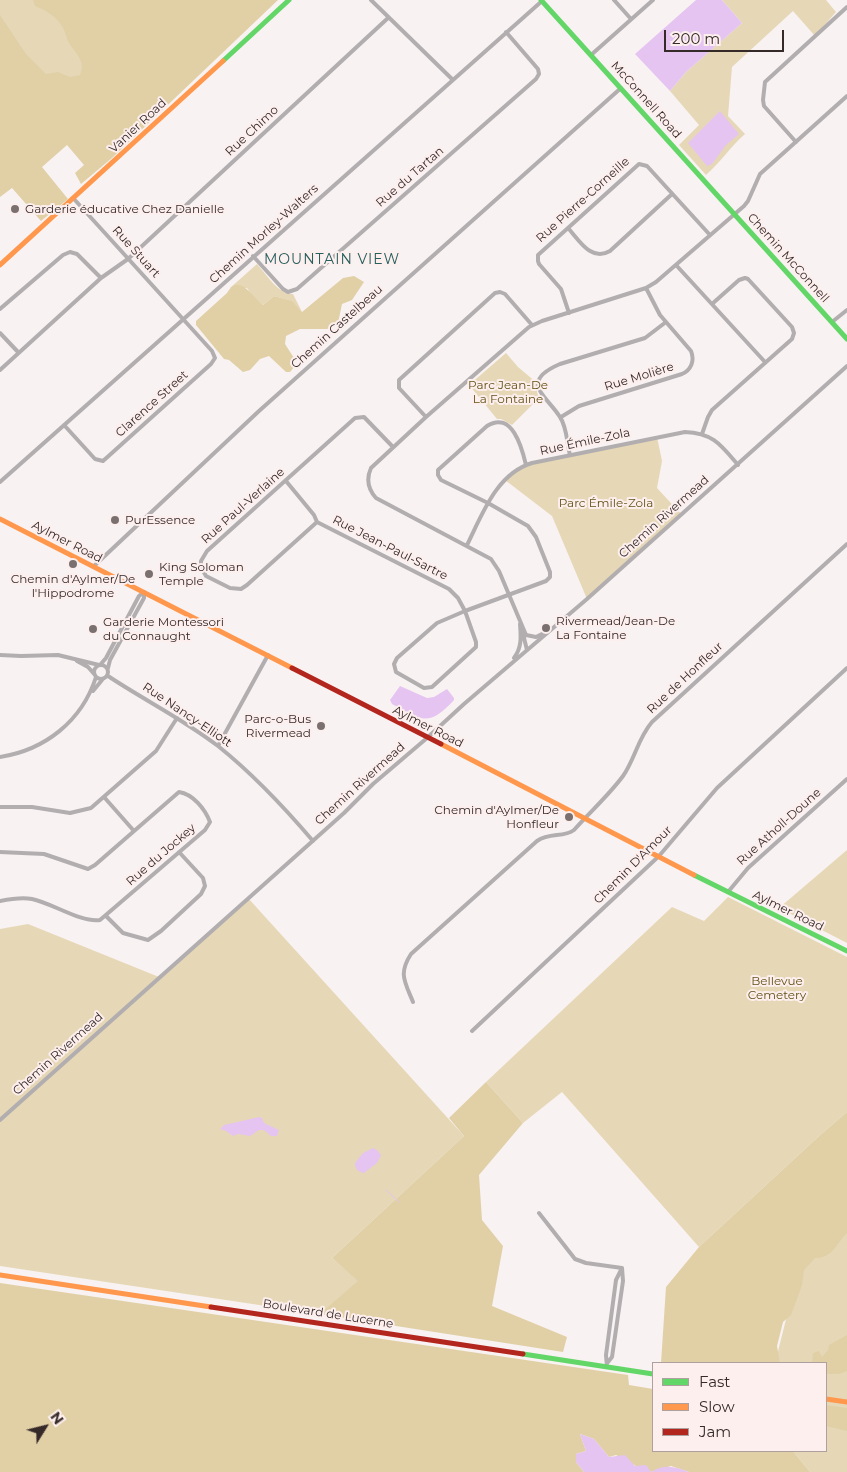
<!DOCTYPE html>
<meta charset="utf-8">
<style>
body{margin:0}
#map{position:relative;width:847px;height:1472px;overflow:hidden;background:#f8f2f2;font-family:Montserrat,sans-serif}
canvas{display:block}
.legend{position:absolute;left:652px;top:1362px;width:175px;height:90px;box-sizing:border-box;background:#fcefee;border:1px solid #ada09f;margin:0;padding:6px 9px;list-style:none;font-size:15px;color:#362a29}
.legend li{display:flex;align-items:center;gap:10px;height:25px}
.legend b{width:25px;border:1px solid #ada09f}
.north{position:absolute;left:20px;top:1402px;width:50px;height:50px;-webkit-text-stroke:4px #fcefee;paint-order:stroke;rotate:54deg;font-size:14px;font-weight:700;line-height:20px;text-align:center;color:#362a29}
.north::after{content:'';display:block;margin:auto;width:18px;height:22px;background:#362a29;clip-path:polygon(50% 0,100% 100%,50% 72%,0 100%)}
.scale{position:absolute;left:664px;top:30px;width:120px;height:22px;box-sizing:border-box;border:2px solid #362a29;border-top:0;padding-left:6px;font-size:15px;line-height:18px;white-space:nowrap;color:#362a29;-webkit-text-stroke:4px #fcefee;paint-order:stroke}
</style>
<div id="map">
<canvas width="847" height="1472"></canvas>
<ul class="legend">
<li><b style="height:6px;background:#63d668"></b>Fast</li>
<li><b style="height:6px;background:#ff974d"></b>Slow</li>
<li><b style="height:6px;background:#b3261e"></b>Jam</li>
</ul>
<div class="north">N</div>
<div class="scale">200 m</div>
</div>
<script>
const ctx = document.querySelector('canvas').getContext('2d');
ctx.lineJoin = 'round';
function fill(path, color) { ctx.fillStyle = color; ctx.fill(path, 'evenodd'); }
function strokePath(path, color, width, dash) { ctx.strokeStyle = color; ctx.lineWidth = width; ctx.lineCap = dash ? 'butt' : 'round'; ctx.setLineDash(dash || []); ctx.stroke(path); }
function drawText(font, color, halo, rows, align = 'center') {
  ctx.font = font + ' Montserrat,sans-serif'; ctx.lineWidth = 4; ctx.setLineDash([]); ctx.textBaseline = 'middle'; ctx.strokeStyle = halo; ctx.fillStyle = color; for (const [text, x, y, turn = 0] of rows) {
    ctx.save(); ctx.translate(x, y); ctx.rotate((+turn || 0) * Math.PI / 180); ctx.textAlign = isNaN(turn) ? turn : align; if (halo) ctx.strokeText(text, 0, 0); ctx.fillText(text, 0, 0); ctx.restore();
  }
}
const green = new Path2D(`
 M0 0H147L119 64 0 135Z
 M722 0H826L836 12 815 36 793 11 732 67 728 116 745 134C730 147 720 163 706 175L679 145 699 125 670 91 686 72 742 23Z
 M257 264C267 275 278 294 293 294L302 312 291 301 274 296 263 305 254 299 247 288H230Z
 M506 353 518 367 537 383V392L539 398 512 425 501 419H497L469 385Z
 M657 437 662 461 657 488 682 515 587 599 552 516 505 480 526 465Z
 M847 850V943L779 908Z
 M728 897 847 957V1112L818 1137 699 1247 562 1092 523 1123 486 1082 672 907 704 921Z
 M248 898 464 1136 332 1258 359 1281 319 1314 0 1266V929L28 924 159 977Z
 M847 1225V1472H810L793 1451H826V1363H775L799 1268Z`);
const forest = new Path2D(`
 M33 0H278L112 158 81 184 75 173 84 165 67 145 42 167 68 199 41 221 12 188 0 197V15L26 54 46 74 58 72 70 77 80 75C86 61 76 54 69 43 66 38 66 33 63 28 58 17 45 10 35 6Z
 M354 276 364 282 352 300 342 304 338 323 327 329H300L286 336 285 344 294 358 295 366 290 372H286L269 356 260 359 250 370 243 372 229 360 224 359 196 325V321L227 293C239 272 252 297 263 305L274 296 292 301 302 312 343 278Z
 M486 1082 523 1123 479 1175 482 1220 503 1246 492 1306 567 1337 563 1352 319 1314 358 1281 332 1258 464 1136 449 1118Z
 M847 1112V1233C835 1245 833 1258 815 1258L804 1270 802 1285 797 1299 791 1315 783 1322 777 1346 780 1363H661L666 1287 699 1247 818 1137Z
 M0 1283 628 1375 629 1385 653 1389V1451H793L810 1472H689L671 1466 651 1472 636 1466 616 1455 609 1457 594 1439 580 1434 586 1451 576 1454V1462L584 1472H0Z
 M847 1335V1371L839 1374H826V1363H812L813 1353 819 1351 822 1357 828 1350 829 1345Z
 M826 1405 847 1408V1431L826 1426Z`);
const water = new Path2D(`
 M696 0H722L742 23 686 72 670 91 635 54Z
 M720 111 739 134 726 145 712 164 707 166 688 143Z
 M400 686 427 698 434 697 447 689 454 698V700C428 728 422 720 392 704L390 700Z
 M259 1117 262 1118 264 1123 279 1130 277 1136H271L264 1130H259L250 1136 238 1134 233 1136 226 1131 220 1129 224 1125Z
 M373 1148 377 1150 381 1155 377 1163 364 1173C358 1172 355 1169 355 1163L363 1153Z
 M580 1434 594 1439 609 1457 625 1455 635 1466 646 1465 651 1472C664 1463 676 1467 689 1472H584L576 1462V1454L586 1451Z`);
const stream = new Path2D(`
 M386 1190 399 1202`);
const street = new Path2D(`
 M371 0 453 80
 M614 0 631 19
 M591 55 653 0
 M796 142 764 106 763 100 765 82 847 7
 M568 228C579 240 591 262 610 251L672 194
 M253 256 283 289 288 292 297 289 536 79 539 74 538 69 506 32
 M676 265 765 362
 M0 309 63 255 70 252 77 254 101 278
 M569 313 561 289 539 264 538 261V255L639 164 647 166 710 235
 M832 322 847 310
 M0 333 18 352
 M0 370 101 278 128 259 388 18
 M426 417 399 388V380L495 293 500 292 505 294 532 325
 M561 417 579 406 682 374C691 370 695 361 691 351L660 315 646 288
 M64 425 95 459 103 461 211 364 215 358 212 351 74 199
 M702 434 708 417 712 410 792 339 794 333 792 327 748 279 745 278 739 280 712 304
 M570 455C567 444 567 427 560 417 547 396 518 382 560 364L645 338 666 322
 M286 481 314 515 317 522 449 589 458 598 465 611 546 581 550 577V572L536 537 528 526 488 503 441 480 438 475V470L487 426C512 410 522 448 526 465
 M0 482 542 1
 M317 522 247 585 241 589 230 588 206 576 201 567V561L207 551 355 418 364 417 393 447
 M467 545C482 515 496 474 532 463L685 432C713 433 721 445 738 465
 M94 566 259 411 621 88
 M465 611 476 642V647L432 687 424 688 396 672 394 664 397 658 437 623Z
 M546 632 536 637 526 635 499 571 491 559 376 498C368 489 366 479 371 468L426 417 529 327 542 321 646 288 656 282 744 206 748 201 760 174 847 96
 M523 634 527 650
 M0 655 21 656 58 655 99 665
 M514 658C522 647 521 637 520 624
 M77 661 88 667 95 675
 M94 672a7 7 0 1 1 14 0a7 7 0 1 1-14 0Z
 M100 665 106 658 139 596 144 592
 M108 668 110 660 144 598V592
 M108 676C144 700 183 719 218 746 253 774 284 807 313 841
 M93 691 102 680
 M218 746 268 655
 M0 757C45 750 82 721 96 677
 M104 797 134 831
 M0 807H32L70 813 91 808 156 751 177 718
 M0 852 44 854 88 869 95 865 179 792C193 794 205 809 210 822L205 830 100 920C81 923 52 903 32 899 21 897 10 899 0 901
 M728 892 748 868 847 779
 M106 916 123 933 148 940 161 931 201 894 205 886 203 878 179 852
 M413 1002C405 982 398 974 411 954L537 841C550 832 563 838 574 830 590 812 609 795 623 776 635 759 638 738 652 722L847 544
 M472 1031 659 856 717 788 847 668
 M0 1120 344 813 373 784 427 738 464 704 587 599 847 366
 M539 1213 575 1259 586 1263 622 1268
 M607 1367 606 1355 616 1280 622 1268 623 1281 612 1357 608 1362`);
const fast = new Path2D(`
 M541 0 847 339
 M223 61 289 0
 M694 875 847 951
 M523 1354 653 1374`);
const slow = new Path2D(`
 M0 265 223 61
 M0 519 292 668
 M441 744 694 875
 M0 1275 211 1307
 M826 1399 847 1402`);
const jam = new Path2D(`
 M292 668 441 744
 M211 1307 523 1354`);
const markers = [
 [15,209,5,"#7a706f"],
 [115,520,5,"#7a706f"],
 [73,564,5,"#7a706f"],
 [149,574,5,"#7a706f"],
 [546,628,5,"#7a706f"],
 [93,629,5,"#7a706f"],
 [321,726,5,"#7a706f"],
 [569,817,5,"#7a706f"]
];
const streetNames = [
 ["McConnell Road",646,100,48],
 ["Vanier Road",138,126,-43],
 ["Rue Chimo",252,131,-43],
 ["Rue du Tartan",410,177,-41],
 ["Rue Pierre-Corneille",583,200,-42],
 ["Chemin Morley-Walters",264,234,-42],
 ["Rue Stuart",136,252,48],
 ["Chemin McConnell",788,258,48],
 ["Chemin Castelbeau",337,327,-42],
 ["Rue Molière",639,377,-17],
 ["Clarence Street",152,404,-42],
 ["Rue Émile-Zola",585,442,-12],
 ["Rue Paul-Verlaine",243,506,-42],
 ["Chemin Rivermead",664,517,-42],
 ["Aylmer Road",67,542,27],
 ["Rue Jean-Paul-Sartre",390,548,27],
 ["Rue de Honfleur",685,678,-43],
 ["Rue Nancy-Elliott",187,715,34],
 ["Aylmer Road",428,727,27],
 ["Chemin Rivermead",360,784,-42],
 ["Rue Atholl-Doune",779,827,-42],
 ["Rue du Jockey",161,855,-41],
 ["Chemin D'Amour",633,865,-45],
 ["Aylmer Road",788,911,26],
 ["Chemin Rivermead",58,1054,-42],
 ["Boulevard de Lucerne",328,1314,9]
];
const poiNames = [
 ["Garderie éducative Chez Danielle",25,209],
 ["PurEssence",125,520],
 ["King Soloman",159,567],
 ["Temple",159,581],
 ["Chemin d'Aylmer/De",73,579,"center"],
 ["l'Hippodrome",73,593,"center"],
 ["Rivermead/Jean-De",556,621],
 ["La Fontaine",556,635],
 ["Garderie Montessori",103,622],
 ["du Connaught",103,636],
 ["Parc-o-Bus",311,719,"right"],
 ["Rivermead",311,733,"right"],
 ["Chemin d'Aylmer/De",559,810,"right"],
 ["Honfleur",559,824,"right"]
];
const parkNames = [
 ["Parc Jean-De",508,385],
 ["La Fontaine",508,399],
 ["Parc Émile-Zola",606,503],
 ["Bellevue",777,981],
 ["Cemetery",777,995]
];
const neighbourhoodNames = [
 ["MOUNTAIN VIEW",332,260]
];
fill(green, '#e6d8b6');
fill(forest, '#e1d0a6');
fill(water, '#e5c4f1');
strokePath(stream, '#e5c4f1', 1);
strokePath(street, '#b2aeb0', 4);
strokePath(fast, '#63d668', 5);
strokePath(slow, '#ff974d', 5);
strokePath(jam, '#b3261e', 5);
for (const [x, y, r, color] of markers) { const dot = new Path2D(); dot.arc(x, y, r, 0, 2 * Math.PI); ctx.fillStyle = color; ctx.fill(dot); strokePath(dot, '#fcefee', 2); }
drawText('12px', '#362a29', '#fcefee', streetNames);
drawText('12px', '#362a29', '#fcefee', poiNames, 'left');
drawText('12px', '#635216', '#fcefee', parkNames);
ctx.letterSpacing = '1px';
drawText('14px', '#255f5e', '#fcefee', neighbourhoodNames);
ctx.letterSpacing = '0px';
</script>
